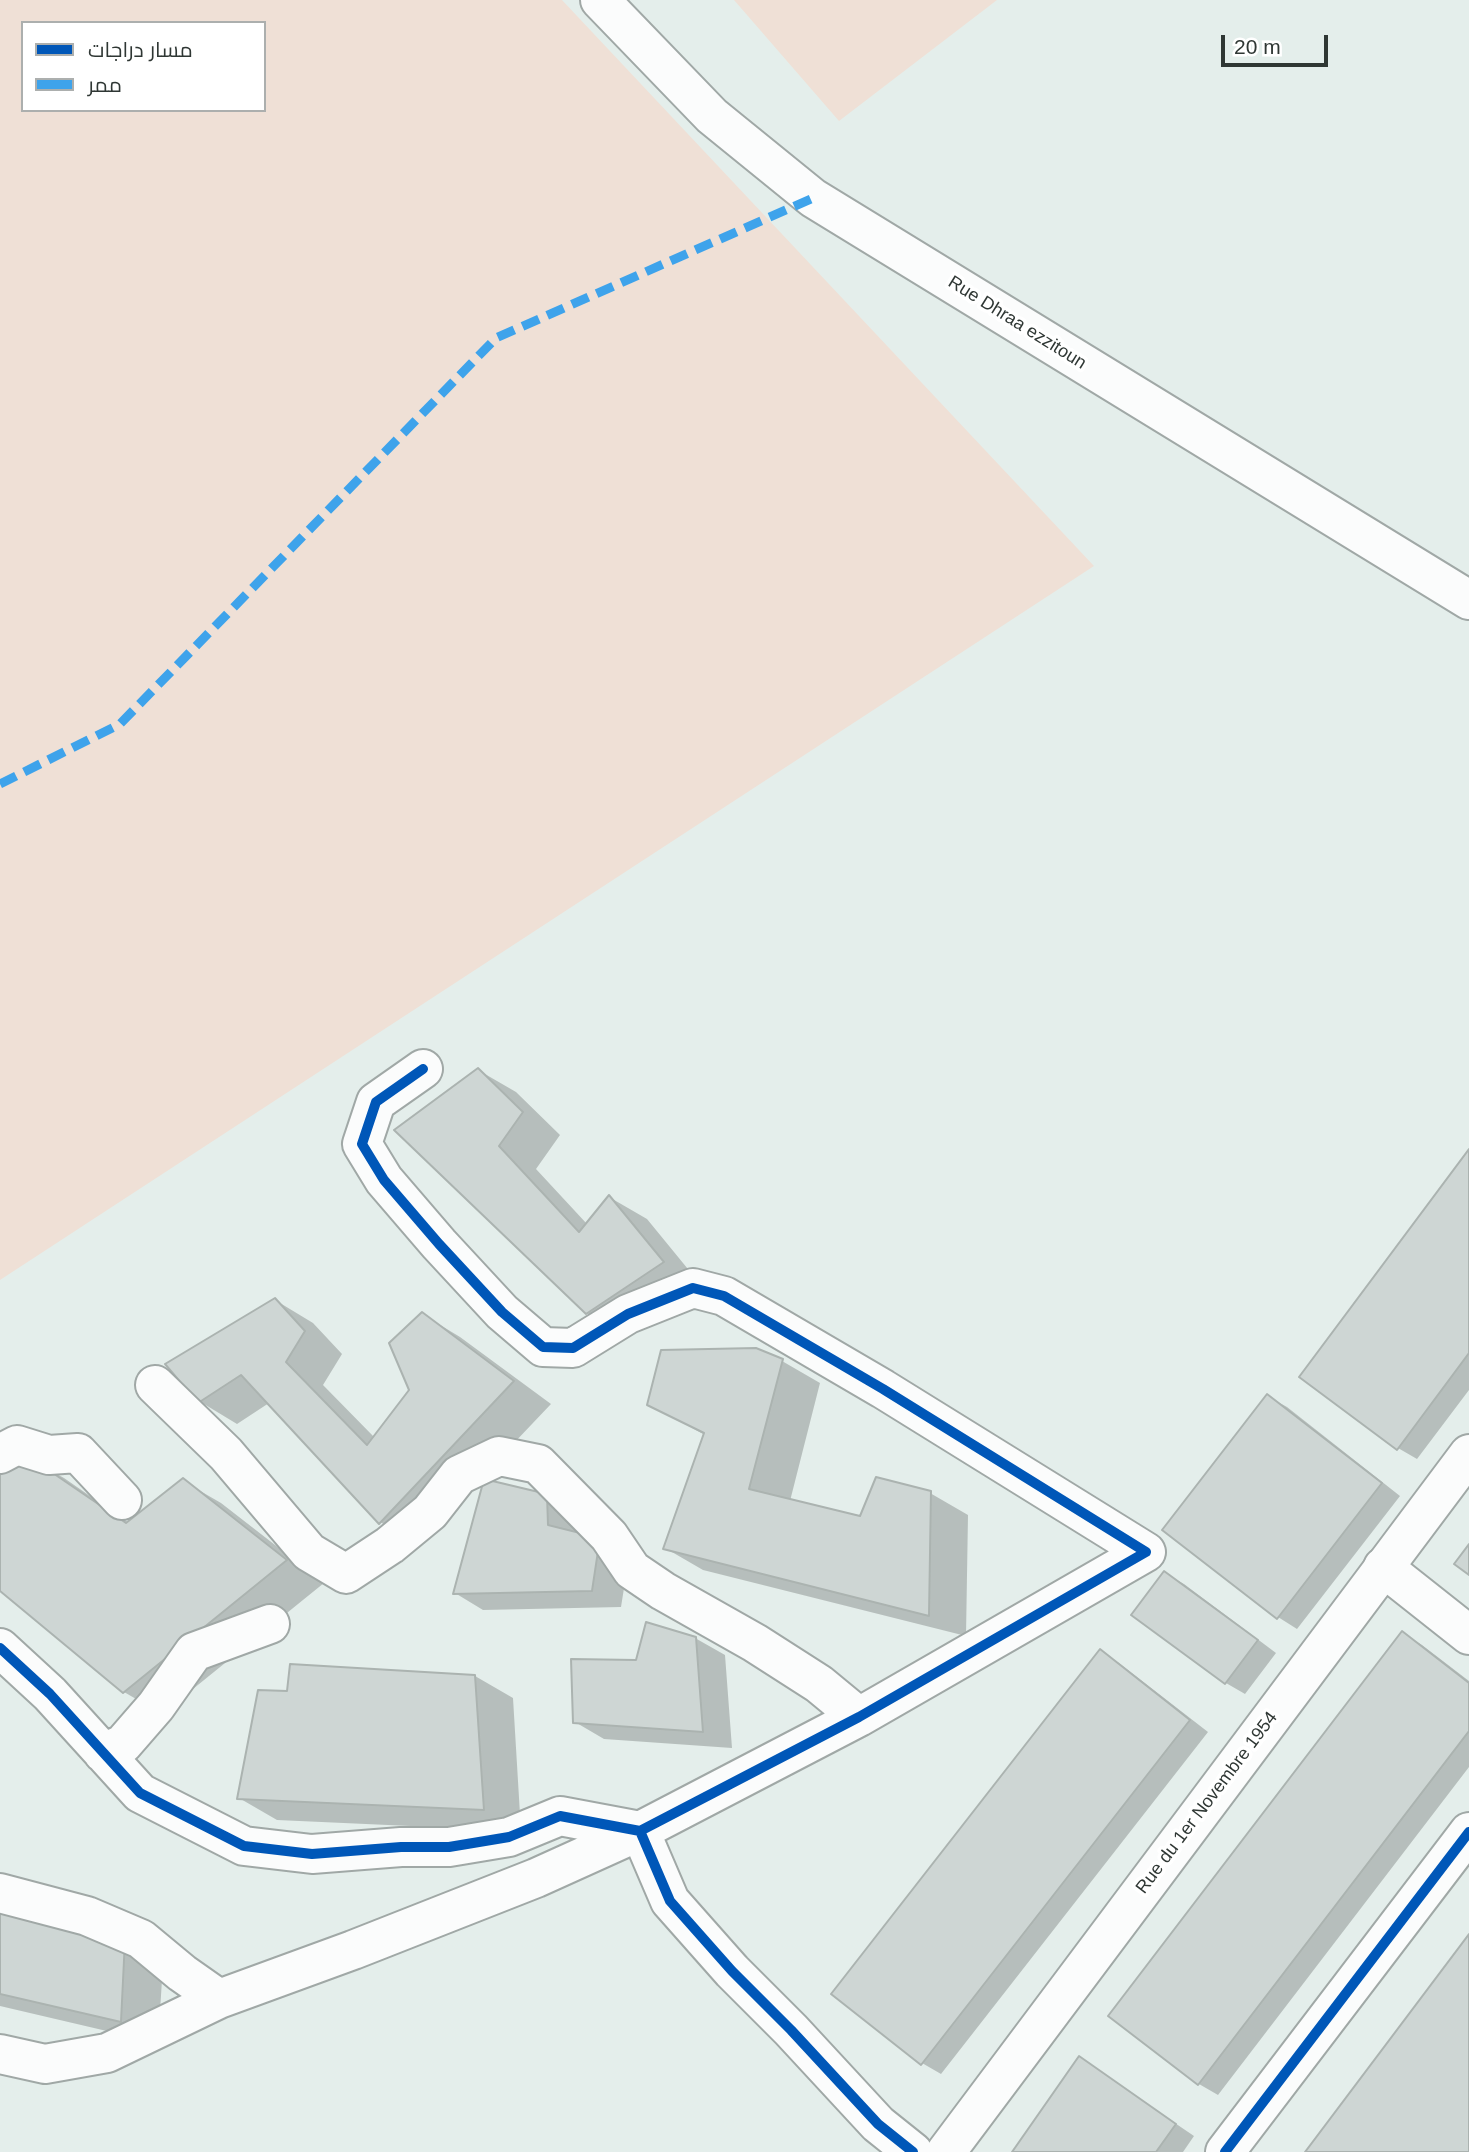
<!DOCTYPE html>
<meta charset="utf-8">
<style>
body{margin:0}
#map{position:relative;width:1469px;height:2152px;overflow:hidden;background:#e4eeeb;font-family:Helvetica,Cairo,sans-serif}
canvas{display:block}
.legend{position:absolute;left:21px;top:21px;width:245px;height:91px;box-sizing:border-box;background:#fff;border:2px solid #acafae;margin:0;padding:9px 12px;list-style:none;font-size:21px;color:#2f3734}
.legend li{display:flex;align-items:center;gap:14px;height:35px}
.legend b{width:35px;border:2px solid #acafae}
.scale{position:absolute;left:1221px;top:35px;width:107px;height:32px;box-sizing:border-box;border:4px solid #2f3734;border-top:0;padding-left:9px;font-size:21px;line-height:24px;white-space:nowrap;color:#2f3734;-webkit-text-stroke:5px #fff;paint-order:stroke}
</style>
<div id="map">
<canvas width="1469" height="2152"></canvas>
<ul class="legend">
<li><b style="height:9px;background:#0057b8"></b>مسار دراجات</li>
<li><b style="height:9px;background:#3ea3eb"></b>ممر</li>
</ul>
<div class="scale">20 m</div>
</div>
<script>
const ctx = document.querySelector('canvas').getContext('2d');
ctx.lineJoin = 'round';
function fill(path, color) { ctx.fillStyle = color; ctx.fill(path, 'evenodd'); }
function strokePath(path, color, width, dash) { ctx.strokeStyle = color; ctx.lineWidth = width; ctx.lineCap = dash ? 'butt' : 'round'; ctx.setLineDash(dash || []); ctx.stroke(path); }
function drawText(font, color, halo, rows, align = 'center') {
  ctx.font = font + ' Helvetica,sans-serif'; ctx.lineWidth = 7; ctx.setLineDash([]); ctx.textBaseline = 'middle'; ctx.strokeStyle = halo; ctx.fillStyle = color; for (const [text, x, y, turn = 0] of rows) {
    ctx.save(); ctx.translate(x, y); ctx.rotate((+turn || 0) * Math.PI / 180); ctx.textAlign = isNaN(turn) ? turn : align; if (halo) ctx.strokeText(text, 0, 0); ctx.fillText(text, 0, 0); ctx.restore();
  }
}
const green = new Path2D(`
 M0 0H562L1094 566 0 1280ZM23 23H264V110H23Z
 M734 0H997L839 121Z`);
const shadow = new Path2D(`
 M478 1070 516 1092 560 1135 536 1169 587 1224 609 1197 647 1219 701 1285 625 1335 587 1313 397 1130Z
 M1469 1152V1390L1417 1459 1398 1448Z
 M275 1300 313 1323 342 1354 323 1385 375 1438 411 1390 422 1314 460 1337 551 1404 418 1544 380 1522 269 1403 237 1424 199 1401Z
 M782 1361 820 1383 790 1501 861 1518 930 1493 968 1515 966 1636 703 1570 665 1548 705 1435 649 1404Z
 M1267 1396 1287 1407 1400 1496 1297 1629 1278 1617Z
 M25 1456 64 1478 129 1523 183 1481 221 1503 324 1583 162 1714 124 1692 0 1589V1473Z
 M546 1496 576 1513V1534L629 1557 621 1607 483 1610 455 1593Z
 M1164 1573 1184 1584 1276 1653 1245 1694 1226 1683Z
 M1402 1633 1422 1645 1469 1681V1767L1218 2095 1199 2084Z
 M695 1638 725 1655 732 1748 604 1739 575 1722 638 1662Z
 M1100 1652 1119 1663 1208 1732 941 2074 922 2063Z
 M475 1676 513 1698 521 1831 277 1820 239 1798 289 1693Z
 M0 1912 163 1964 158 2043 0 2006Z
 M1079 2058 1194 2136 1183 2152H1016Z`);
const building = new Path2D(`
 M478 1068 523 1112 499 1146 579 1232 609 1195 664 1262 586 1314 394 1130Z
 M1469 1149V1353L1397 1450 1299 1377Z
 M275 1298 305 1331 286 1362 367 1445 409 1390 389 1343 422 1312 514 1381 379 1524 241 1375 198 1403 165 1364Z
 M756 1348 783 1359 749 1489 860 1516 876 1477 931 1491 929 1616 663 1549 704 1433 647 1405 661 1350Z
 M1267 1394 1382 1483 1277 1619 1162 1530Z
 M25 1454 126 1523 183 1478 287 1560 123 1693 0 1591V1471Z
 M484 1479 547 1494 548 1525 600 1538 592 1591 453 1594Z
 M1469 1544V1575L1454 1564Z
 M1164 1571 1258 1640 1225 1684 1131 1615Z
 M646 1622 696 1637 703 1732 573 1723 571 1659 636 1660Z
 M1402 1631 1469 1683V1731L1198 2085 1108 2016Z
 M1100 1649 1190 1720 921 2065 831 1994Z
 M290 1664 475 1675 484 1810 237 1799 258 1690 287 1691Z
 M0 1910 125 1940 121 2022 0 1994Z
 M1469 1934V2152H1305Z
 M1079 2056 1176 2124 1156 2152H1012Z`);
const minor = new Path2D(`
 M423 1069 376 1102 362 1144 384 1180 439 1244 502 1312 543 1347 573 1348 628 1314 693 1288 724 1296 883 1389 1146 1552 859 1717 640 1831 670 1901 732 1971 791 2030 878 2124 913 2152
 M155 1385 226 1454 309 1552 346 1574 390 1545 430 1512 459 1475 499 1456 538 1464 609 1536 632 1570 663 1591 755 1643 819 1684 859 1717
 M0 1454 17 1445 49 1455 78 1453 122 1500
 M1383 1567 1469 1635
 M0 1648 50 1694 140 1793 244 1846 312 1854 401 1847H449L509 1837 560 1816 640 1831
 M103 1753 123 1744 156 1706 194 1652 270 1624
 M0 1893 87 1916 141 1939 182 1973 219 1999
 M0 2054 45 2064 107 2053 219 1999 353 1950 536 1878 640 1831
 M1225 2152 1469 1832`);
const major = new Path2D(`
 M600 0 712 116 813 198 1469 600
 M946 2152 1469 1454`);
const quiet = new Path2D(`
 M0 784 120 724 496 338 813 198`);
const cycleway = new Path2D(`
 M423 1069 376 1102 362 1144 384 1180 439 1244 502 1312 543 1347 573 1348 628 1314 693 1288 724 1296 883 1389 1146 1552 859 1717 640 1831 670 1901 732 1971 791 2030 878 2124 913 2152
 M0 1648 50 1694 140 1793 244 1846 312 1854 401 1847H449L509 1837 560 1816 640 1831
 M1225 2152 1469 1832`);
const streetNames = [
 ["Rue Dhraa ezzitoun",1017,323,32],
 ["Rue du 1er Novembre 1954",1207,1803,-53]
];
fill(green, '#efe0d6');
fill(shadow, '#0003');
fill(building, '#ced6d4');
strokePath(building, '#abb3b0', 2);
strokePath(minor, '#a0a8a6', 42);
strokePath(major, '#a0a8a6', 42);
strokePath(minor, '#fbfcfc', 38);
strokePath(major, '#fbfcfc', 38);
strokePath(quiet, '#3ea3eb', 9, [18, 9]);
strokePath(cycleway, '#0057b8', 10);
drawText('18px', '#2f3734', '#fff', streetNames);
</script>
